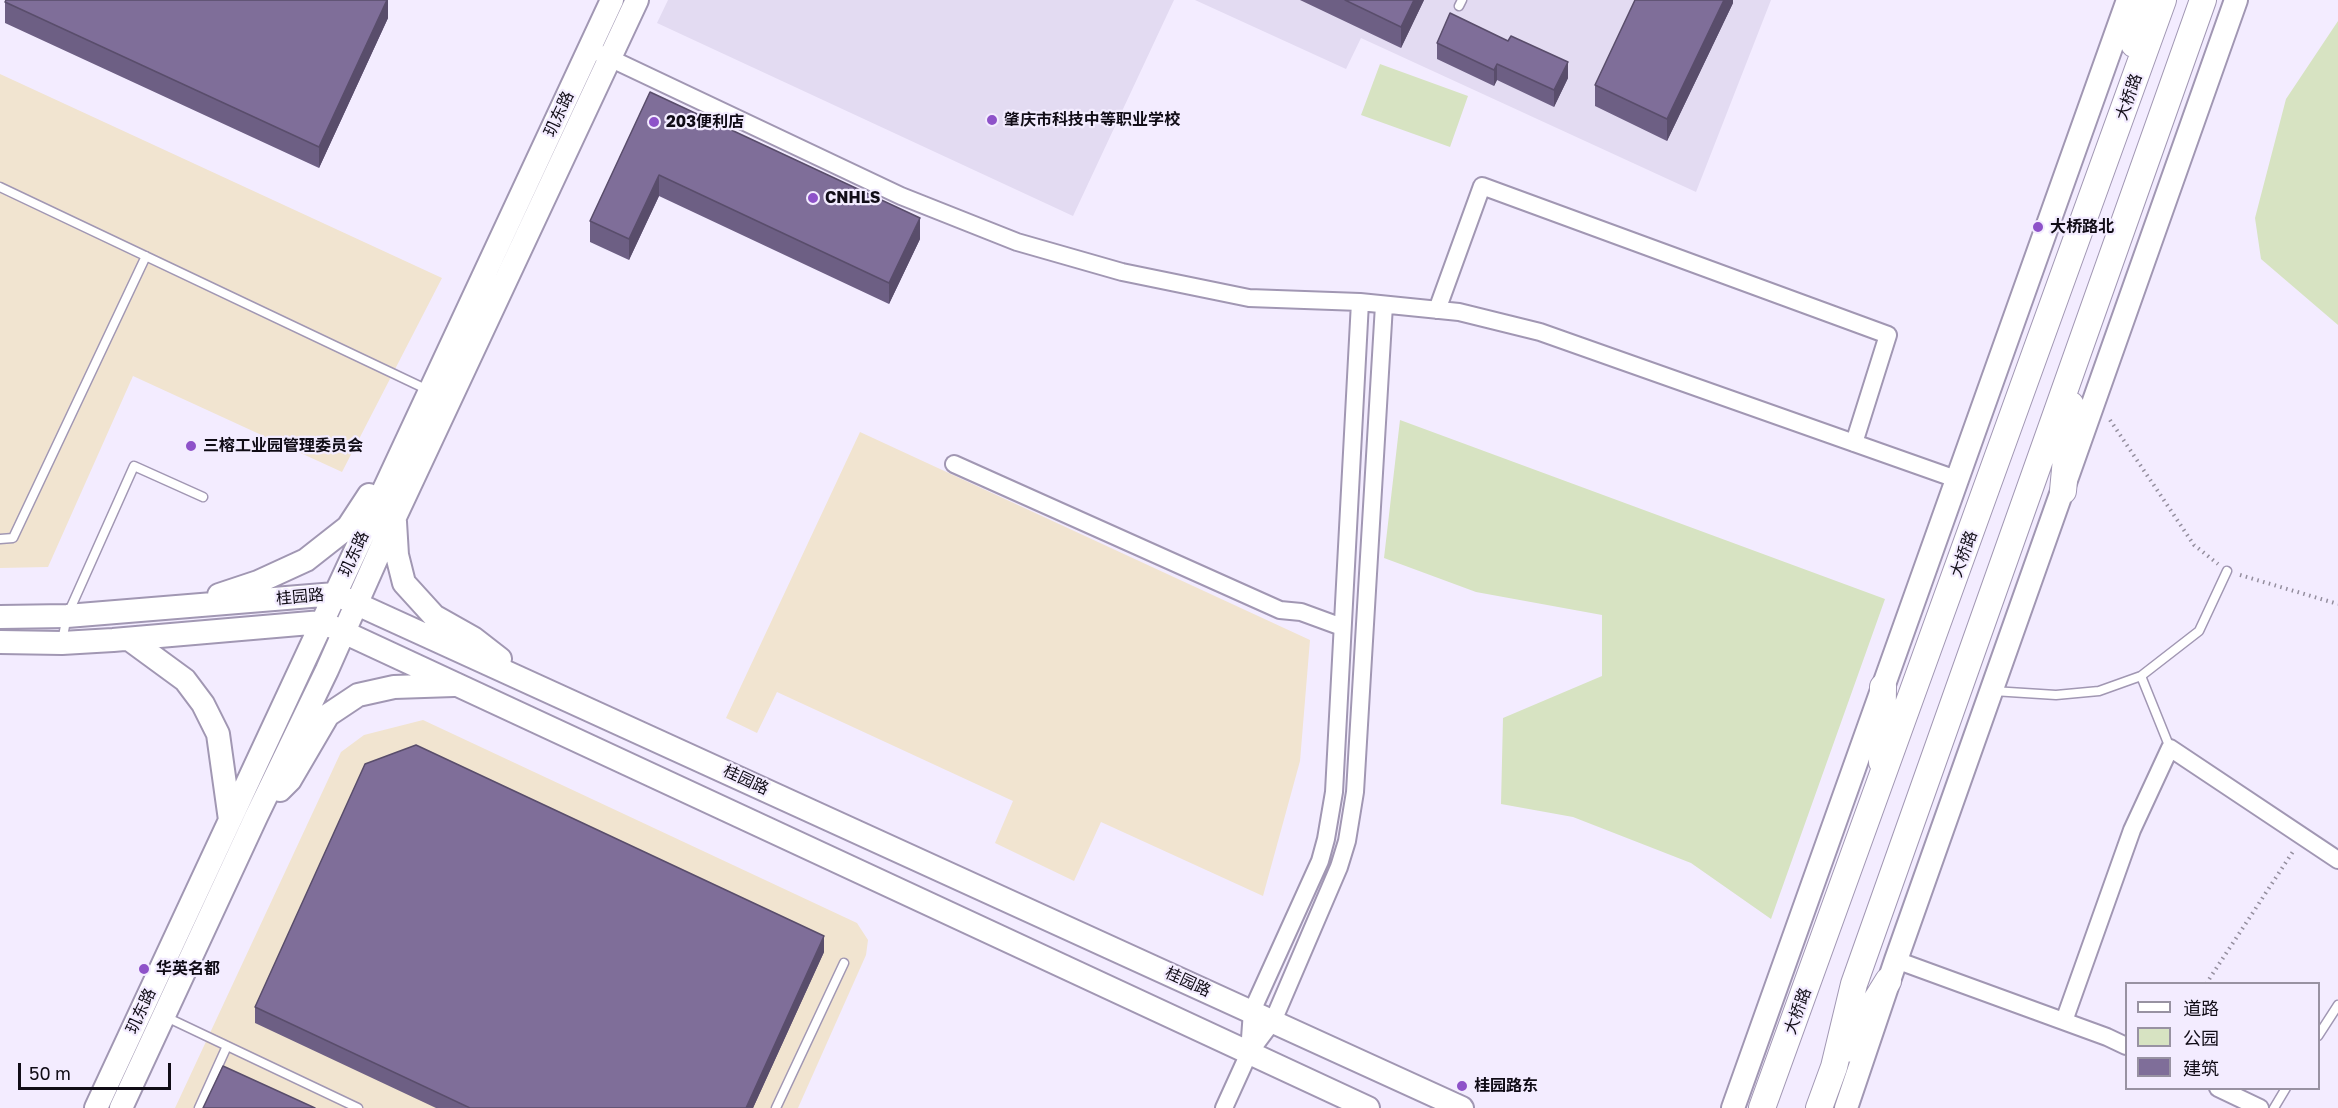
<!DOCTYPE html>
<meta charset="utf-8">
<style>
body{margin:0}
#map{position:relative;width:2338px;height:1108px;overflow:hidden;background:#f3ecff;font-family:"Golos Text","Noto Sans SC",sans-serif}
canvas{display:block}
.legend{position:absolute;left:2125px;top:982px;width:195px;height:108px;box-sizing:border-box;background:#f3ecff;border:2px solid #9892a2;margin:0;padding:8px 10px;list-style:none;font-size:18px;color:#100c16}
.legend li{display:flex;align-items:center;gap:12px;height:30px}
.legend b{width:30px;border:2px solid #9892a2}
.scale{position:absolute;left:18px;top:1063px;width:153px;height:27px;box-sizing:border-box;border:3px solid #100c16;border-top:0;padding-left:8px;font-size:18px;line-height:21px;white-space:nowrap;color:#100c16;-webkit-text-stroke:4px #f3ecff;paint-order:stroke}
</style>
<div id="map">
<canvas width="2338" height="1108"></canvas>
<ul class="legend">
<li><b style="height:8px;background:#fff"></b>道路</li>
<li><b style="height:16px;background:#d7e3c2"></b>公园</li>
<li><b style="height:16px;background:#7f6e99"></b>建筑</li>
</ul>
<div class="scale">50 m</div>
</div>
<script>
const ctx = document.querySelector('canvas').getContext('2d');
ctx.lineJoin = 'round';
function fill(path, color) { ctx.fillStyle = color; ctx.fill(path, 'evenodd'); }
function strokePath(path, color, width, dash) { ctx.strokeStyle = color; ctx.lineWidth = width; ctx.lineCap = dash ? 'butt' : 'round'; ctx.setLineDash(dash || []); ctx.stroke(path); }
function drawText(font, color, halo, rows, align = 'center') {
  ctx.font = font + ' "Golos Text","Noto Sans SC",sans-serif'; ctx.lineWidth = 4.5; ctx.setLineDash([]); ctx.textBaseline = 'middle'; ctx.strokeStyle = halo; ctx.fillStyle = color; for (const [text, x, y, turn = 0] of rows) {
    ctx.save(); ctx.translate(x, y); ctx.rotate((+turn || 0) * Math.PI / 180); ctx.textAlign = isNaN(turn) ? turn : align; if (halo) ctx.strokeText(text, 0, 0); ctx.fillText(text, 0, 0); ctx.restore();
  }
}
const industrial = new Path2D(`
 M0 74 442 278 342 472 133 376 48 567 0 568Z
 M860 432 1310 640 1300 761 1263 896 1101 822 1074 881 995 843 1013 801 777 692 757 733 726 718Z
 M423 720 857 923 868 940 866 955 798 1108H175L341 752 364 735Z`);
const built = new Path2D(`
 M668 0H1174L1073 216 657 23Z
 M1195 0H1771L1696 192 1361 38 1346 69Z`);
const green = new Path2D(`
 M2338 21V325L2261 259 2255 218 2286 99Z
 M1380 64 1468 96 1450 147 1361 115Z
 M1400 420 1885 599 1771 919 1691 863 1573 817 1501 804 1503 718 1602 676V615L1476 592 1384 558Z`);
const path = new Path2D(`
 M2110 420 2194 545 2218 564
 M2240 575 2338 604
 M2206 984 2294 850`);
const lane = new Path2D(`
 M1459 6 1462 0
 M0 187 428 390
 M0 539 13 538 146 256
 M62 641 67 616 134 466 203 497
 M2141 676 2170 748
 M1993 691 2056 695 2099 691 2141 676 2199 631 2227 571
 M164 1016 358 1108
 M2318 1036 2338 1005
 M199 1108 227 1046
 M776 1108 844 963
 M2274 1108 2286 1088`);
const street = new Path2D(`
 M601 54 901 196 1017 242 1122 272 1249 298 1360 302 1459 312 1540 332 1956 479
 M1437 310 1482 186 1888 335 1854 443
 M954 464 1280 610 1301 612 1342 627
 M1896 960 2107 1037 2126 1046
 M2064 1021 2132 830 2170 748 2338 860
 M1249 1052 1252 1011 1320 861 1326 839 1334 792 1360 302
 M2218 1088 2260 1108
 M1224 1108 1249 1053 1273 1021 1339 867 1347 841 1355 792 1384 305`);
const secondary = new Path2D(`
 M395 522 397 555 404 583 434 616 473 638 500 659
 M219 595 258 582 306 560 348 527 369 495
 M0 617 67 616 335 594 1462 1108
 M129 639 185 680 203 704 218 734 230 820
 M0 642 62 643 113 640 322 622 1368 1108
 M280 790 290 780 328 715 358 695 394 687 454 685
 M96 1108 612 0
 M121 1108 256 817 327 670 395 517 637 0
 M1733 1108 2128 0
 M1846 1108 1896 960 2236 0`);
const primary = new Path2D(`
 M2134 44 2143 0
 M2063 491 2071 405
 M1882 762 1883 687
 M1846 1049 1888 981
 M1762 1108 2163 0
 M1819 1108 1834 1067 1854 984 2203 0`);
const wall = new Path2D(`
 M388 0V18L319 168 5 23V2Z
 M1300 0H1424L1401 48Z
 M1733 0V3L1667 141 1595 106V85Z
 M1508 41 1568 78 1554 107 1497 80 1494 86 1437 59V43Z
 M650 92 920 239 889 304 659 196 629 260 590 242V221Z
 M824 952 753 1108H436L255 1023V1007Z`);
const shadedWall = new Path2D(`
 M387 0H388V18L319 168V147Z
 M1414 0H1424L1401 48V27Z
 M1724 0H1733V3L1667 141V119Z
 M1568 62V78L1554 107V90Z
 M1497 64V80L1494 86V70Z
 M659 175V196L629 260V239Z
 M920 218V239L889 304V283Z
 M824 936V952L753 1108H746Z`);
const building = new Path2D(`
 M6 0H387L319 147 5 2Z
 M1345 0H1414L1401 27Z
 M1635 0H1724L1667 119 1595 85Z
 M1450 13 1508 41 1511 36 1568 62 1554 90 1497 64 1494 70 1437 43Z
 M650 92 920 218 889 283 659 175 629 239 590 221Z
 M416 745 824 936 746 1108H470L255 1007 365 764Z
 M223 1066 315 1108H203Z`);
const markers = [
 [992,120,6,"#8e52c9"],
 [654,122,6,"#8e52c9"],
 [813,198,6,"#8e52c9"],
 [2038,227,6,"#8e52c9"],
 [191,446,6,"#8e52c9"],
 [144,969,6,"#8e52c9"],
 [1462,1086,6,"#8e52c9"]
];
const streetNames = [
 ["大桥路",2129,97,-71],
 ["玑东路",559,114,-65],
 ["玑东路",354,554,-65],
 ["大桥路",1964,554,-70],
 ["桂园路",300,597,-5],
 ["桂园路",746,780,25],
 ["桂园路",1188,982,25],
 ["玑东路",141,1011,-65],
 ["大桥路",1798,1011,-70]
];
const poiNames = [
 ["肇庆市科技中等职业学校",1004,120],
 ["203便利店",666,122],
 ["CNHLS",825,198],
 ["大桥路北",2050,227],
 ["三榕工业园管理委员会",203,446],
 ["华英名都",156,969],
 ["桂园路东",1474,1086]
];
fill(industrial, '#f1e4d0');
fill(built, '#e3dbf2');
fill(green, '#d7e3c2');
strokePath(lane, '#a197b3', 11);
strokePath(street, '#a197b3', 20);
strokePath(secondary, '#a197b3', 26);
strokePath(primary, '#a197b3', 28);
strokePath(path, '#948e9e', 4, [1.5, 4.5]);
strokePath(lane, '#fff', 8);
strokePath(street, '#fff', 16);
strokePath(secondary, '#fff', 22);
strokePath(primary, '#fff', 26);
fill(wall, '#6d5f84');
fill(shadedWall, '#594d6b');
fill(building, '#7f6e99');
strokePath(building, '#594d6b', 1.5);
for (const [x, y, r, color] of markers) { const dot = new Path2D(); dot.arc(x, y, r, 0, 2 * Math.PI); ctx.fillStyle = color; ctx.fill(dot); strokePath(dot, '#f3ecff', 2); }
drawText('16px', '#100c16', '#f3ecff', streetNames);
drawText('bold 16px', '#100c16', '#f3ecff', poiNames, 'left');
</script>
